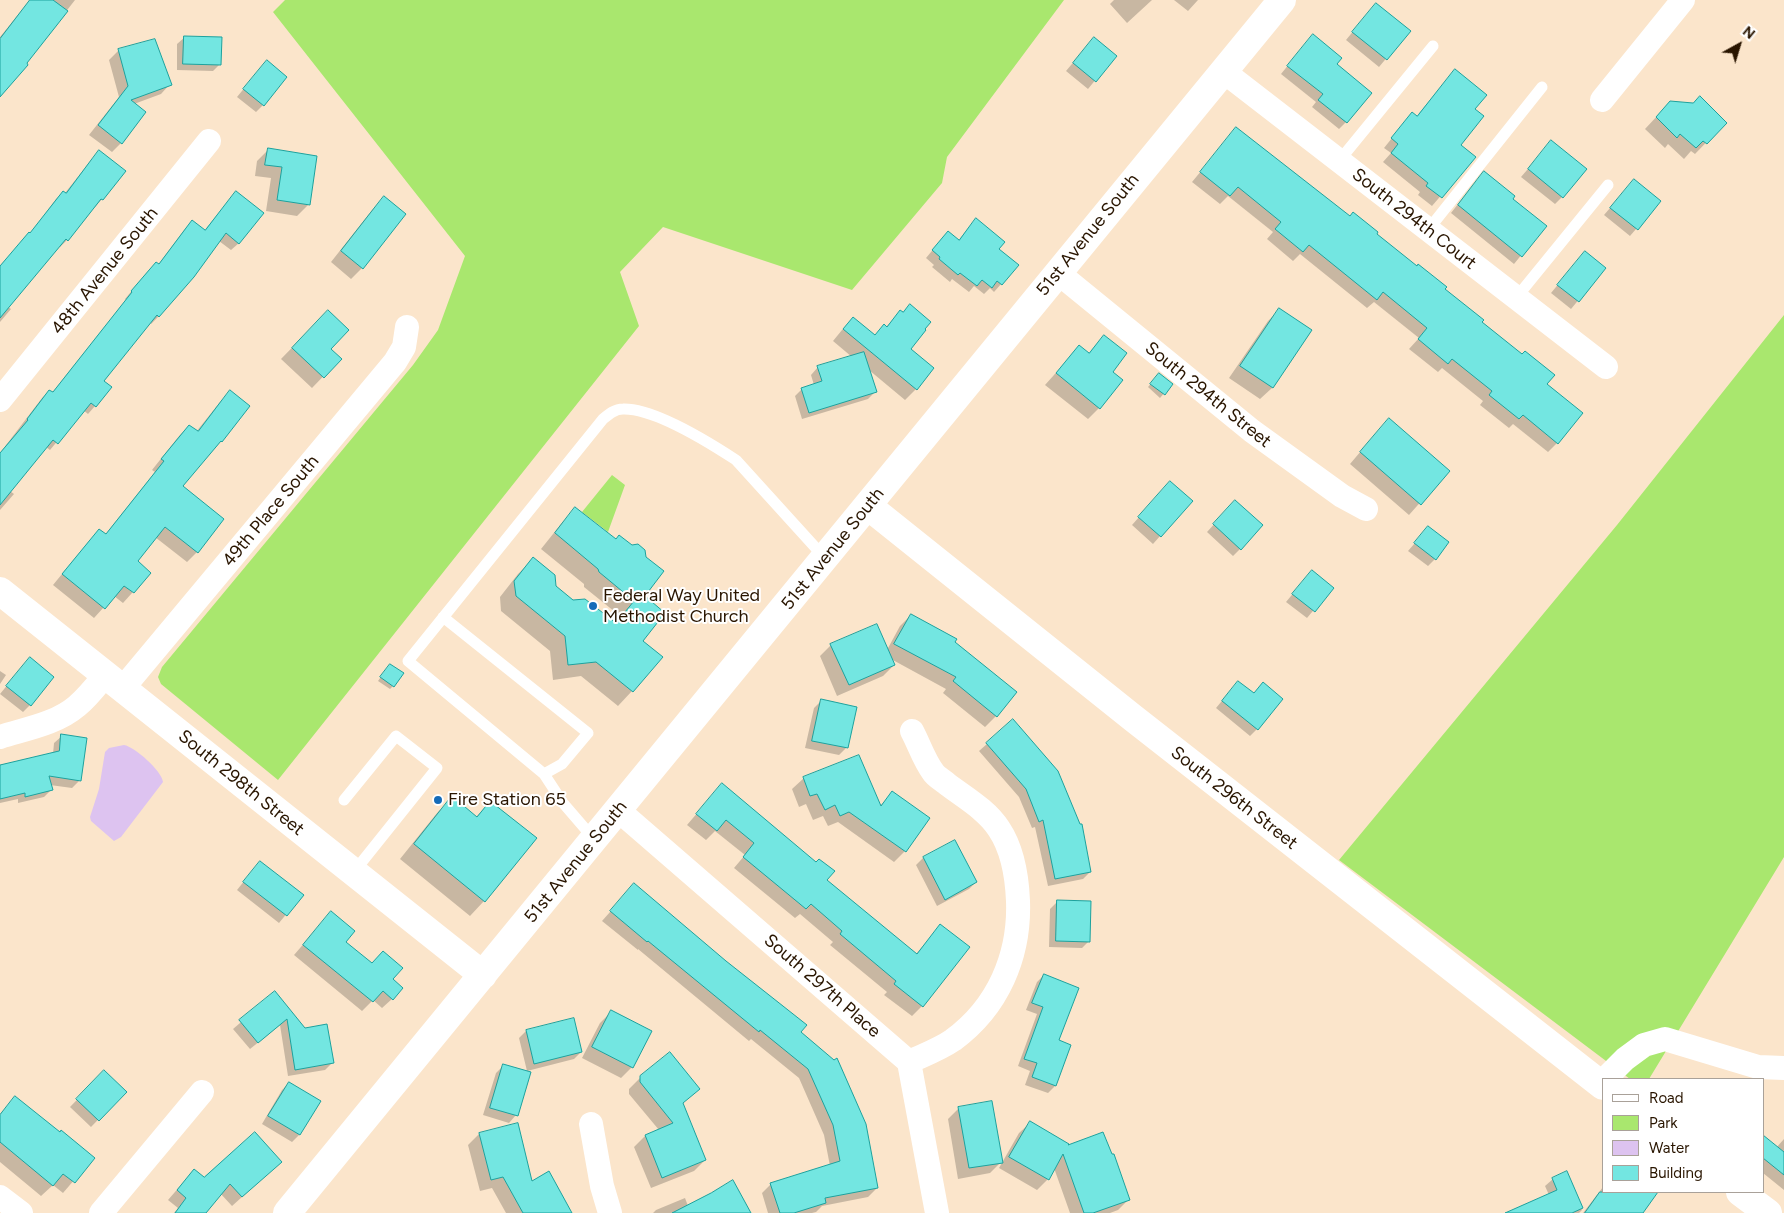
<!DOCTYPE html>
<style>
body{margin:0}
#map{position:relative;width:1784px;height:1213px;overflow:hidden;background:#fbe5cb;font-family:Figtree,sans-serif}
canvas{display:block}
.legend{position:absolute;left:1602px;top:1078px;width:162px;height:115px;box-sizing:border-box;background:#fff;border:1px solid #a9a199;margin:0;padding:6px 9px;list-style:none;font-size:15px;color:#291500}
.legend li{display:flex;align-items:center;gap:10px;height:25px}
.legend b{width:25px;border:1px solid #a9a199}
.north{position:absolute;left:1714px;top:20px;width:50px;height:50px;-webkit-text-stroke:4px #fff;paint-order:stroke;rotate:39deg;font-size:14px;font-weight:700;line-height:20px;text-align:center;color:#291500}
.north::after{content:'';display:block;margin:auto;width:18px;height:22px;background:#291500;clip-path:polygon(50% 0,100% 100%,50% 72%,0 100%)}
</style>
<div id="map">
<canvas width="1784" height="1213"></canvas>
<ul class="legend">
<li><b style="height:6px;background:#fff"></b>Road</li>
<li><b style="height:14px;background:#a9e76e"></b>Park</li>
<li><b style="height:14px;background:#ddc3f0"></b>Water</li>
<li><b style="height:14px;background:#73e6e1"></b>Building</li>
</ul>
<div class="north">N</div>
</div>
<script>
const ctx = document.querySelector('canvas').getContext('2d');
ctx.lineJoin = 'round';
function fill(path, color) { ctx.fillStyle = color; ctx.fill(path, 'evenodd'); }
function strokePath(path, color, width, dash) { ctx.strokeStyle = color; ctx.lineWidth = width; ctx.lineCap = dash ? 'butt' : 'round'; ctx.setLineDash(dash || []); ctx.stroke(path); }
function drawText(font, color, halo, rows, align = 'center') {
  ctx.font = font + ' Figtree,sans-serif'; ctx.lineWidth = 4; ctx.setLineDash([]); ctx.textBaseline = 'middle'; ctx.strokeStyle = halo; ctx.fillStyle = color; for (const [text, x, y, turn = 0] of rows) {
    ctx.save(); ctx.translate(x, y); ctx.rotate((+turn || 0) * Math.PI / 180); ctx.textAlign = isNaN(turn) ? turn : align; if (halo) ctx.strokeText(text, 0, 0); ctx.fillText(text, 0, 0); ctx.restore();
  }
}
const green = new Path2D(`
 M285 0H1064L947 157 942 183 852 290 663 227 620 272 639 326 278 780 161 684 158 677 162 667 413 365 438 330 465 256 273 12Z
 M1784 315V857L1649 1079H1630L1339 860 1617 525Z
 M612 475 625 485 608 532 582 512Z`);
const water = new Path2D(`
 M124 745C135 747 162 771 163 782L121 837 114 841 91 821 90 817 99 789 105 752 109 748Z`);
const shadow = new Path2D(`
 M30 0H75L0 96V37Z
 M1114 0H1152L1127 23 1110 4Z
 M1174 0H1198L1188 11Z
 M1369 12 1409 31 1379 67 1346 40Z
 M185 37 220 64 213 71 177 70V44Z
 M155 40 170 84 161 94 134 104 121 143 112 152 89 135 119 97 109 60 118 51Z
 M1306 43 1346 122 1339 129 1312 107 1316 102 1281 74Z
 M1087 46 1115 56 1088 89 1066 71Z
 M260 69 263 105 256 112 237 97Z
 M1455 70 1474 109 1459 146 1474 157 1432 206 1418 195 1420 192 1383 162 1391 153 1384 148 1404 123 1416 117Z
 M1659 114 1725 123 1695 154 1691 151 1684 159 1668 144 1665 148 1645 129Z
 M1236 129 1349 217 1375 234 1444 289 1546 384 1557 443 1548 452 1513 424 1509 428 1480 405 1483 401 1442 368 1438 372 1409 349 1419 338 1374 302 1367 308 1300 254 1293 261 1267 239 1273 232 1228 196 1220 204 1192 182Z
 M1551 142 1562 197 1555 204 1521 177Z
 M268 150 316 157 308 205 297 216 266 211 271 178 255 176 257 161Z
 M92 159 102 199 95 207 94 206 67 240 60 247 58 246 8 307 11 309 0 322V267L30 234 56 199 63 192 65 193Z
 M1477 180 1512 199 1545 226 1514 264 1451 213Z
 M1634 180 1660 201 1630 236 1604 215Z
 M236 192 239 243 231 250 219 241 193 276 158 317 151 324 150 322 102 381 95 406 88 414 83 410 50 450 46 447 10 491 14 494 0 510V453L42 398 49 391 52 393 126 300 125 299 149 270 158 265 185 229 192 222 204 231Z
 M384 198 362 268 351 279 331 262 373 209Z
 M969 227 1017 266 994 292 990 288 984 294 974 286 969 292 952 279 950 282 932 267 934 265 926 258 941 240 958 241Z
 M1585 252 1605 268 1571 309 1551 293Z
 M1279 310 1310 331 1272 388 1260 399 1229 378 1268 321Z
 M900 312 916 389 905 400 869 370 876 391 868 399 802 419 795 396 802 389 814 385 811 375 818 367 852 357 833 341 842 330 853 318 874 336 884 326 886 327Z
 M317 322 329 349 340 359 312 388 281 359Z
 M1104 336 1111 372 1099 408 1088 419 1045 385 1079 347 1088 354Z
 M1156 378 1171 385 1160 398 1148 387Z
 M230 392 221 441 181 486 197 552 187 562 155 537 136 561 150 573 123 603 114 596 94 618 53 585 89 541 105 535 155 472 152 470 179 436 189 426 196 432 220 402Z
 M1378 431 1448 471 1409 515 1350 464Z
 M1163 490 1191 501 1153 544 1132 525Z
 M575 509 616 540 643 596 642 641 632 691 618 706 581 676 553 680 550 651 501 611 500 597 518 574 533 559 555 587 572 601 614 623 620 616 584 587V584L541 549 561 524Z
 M1228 509 1240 549 1233 556 1207 532Z
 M1428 528 1435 559 1428 566 1408 551Z
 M1305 579 1332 588 1307 618 1286 602Z
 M911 615 954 642 996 716 985 727 943 693 946 689 891 659 894 665 883 676 837 696 820 656 831 645 887 650 900 626Z
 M23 666 30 705 23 712 0 694Z
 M387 668 393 686 390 689 378 681Z
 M0 671 6 675 0 684Z
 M1263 684 1257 729 1250 736 1216 708 1231 690 1253 694Z
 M821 701 846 748 839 755 805 748 814 708Z
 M1013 721 1090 872 1083 879 1048 886 1035 827 1032 828 1019 797 979 751Z
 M62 736 86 739 79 781 72 788 50 785 51 790 44 797 18 803V799L0 803V765L53 754 54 743Z
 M804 778 880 806 892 793 905 851 894 862 838 822 828 826 823 816 813 820 806 804 799 807 792 789Z
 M722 784 826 880 916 954 940 926 922 1006 912 1016 884 995 887 992 830 945 833 942 800 914 795 918 734 868 745 855 715 831 706 840 687 825Z
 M452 798 476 817 490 802 484 901 470 916 400 859 437 813Z
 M954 842 976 882 969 889 937 906 916 865 923 858Z
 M253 870 302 895 279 923 237 890Z
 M634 885 799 1032 877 1188 868 1197 822 1206 816 1212 812 1213H768L762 1193 771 1184 830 1166 824 1135 799 1078 751 1039 749 1041 638 949V950L602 921Z
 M1057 902 1089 941 1082 948 1049 947 1050 909Z
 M331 912 344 942 391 980 392 999 382 1008 373 1000 362 1011 294 955Z
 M1044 975 1057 1041 1055 1086 1048 1093 1025 1085 1030 1071 1018 1066 1037 1014 1026 1010 1037 982Z
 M275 993 332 1063 325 1070 288 1076 280 1025 250 1049 233 1029Z
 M611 1012 632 1067 621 1078 582 1058 600 1023Z
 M526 1031 581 1052 574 1059 527 1071 519 1038Z
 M503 1066 516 1115 509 1123 483 1115 496 1073Z
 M104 1072 125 1092 91 1127 70 1107Z
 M641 1077 682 1104 705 1160 694 1171 651 1188 634 1147 645 1136 659 1130 629 1094V1089Z
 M289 1083 319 1101 299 1135 292 1142 262 1124 282 1090Z
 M15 1098 93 1158 63 1193 53 1185 41 1196 0 1162V1114Z
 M959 1108 1001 1162 990 1173 958 1179 948 1119Z
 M1030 1123 1066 1148 1129 1199 1118 1210 1110 1213H1070L1054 1168 1048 1179 1037 1190 999 1168 1019 1133Z
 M479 1134 531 1182 569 1213H506L492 1188 480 1191 468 1145Z
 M1763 1137 1776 1148 1784 1139V1190L1763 1173Z
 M194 1170 204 1178 271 1171 232 1206 220 1193 204 1213H174L178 1208 168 1200Z
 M1566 1173 1582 1210 1579 1213H1521L1549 1195 1545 1186 1553 1179Z
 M1603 1187V1192H1652L1655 1194 1641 1213H1583Z
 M685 1198 688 1206 749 1213H653L656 1210Z`);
const building = new Path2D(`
 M30 0H53L68 11 27 63 28 65 0 97V39Z
 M1376 3 1411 31 1387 60 1352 32Z
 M1313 34 1342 58 1337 64 1372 93 1347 123 1318 100 1323 94 1287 66Z
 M184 36 222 37 221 65 183 64Z
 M1094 37 1117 56 1096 82 1073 63Z
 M155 39 172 85 131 100 146 112 122 144 98 125 128 86 118 49Z
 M267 60 287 77 264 106 243 89Z
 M1455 69 1487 95 1475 109 1484 116 1461 145 1476 157 1442 198 1426 186 1428 183 1391 153 1398 144 1391 138 1412 112 1417 116Z
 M1700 96 1727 123 1707 144 1703 141 1696 148 1680 134 1677 138 1656 117 1670 101 1693 103Z
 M1236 127 1350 216 1353 212 1378 232 1377 234 1417 266 1418 264 1447 287 1445 289 1484 320 1482 322 1522 354 1525 351 1555 375 1547 384 1583 413 1558 444 1523 415 1519 419 1489 395 1492 391 1452 359 1448 364 1418 339 1427 328 1383 292 1377 300 1309 245 1303 252 1275 229 1281 222 1238 187 1230 196 1200 172Z
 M1551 140 1587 169 1563 198 1528 169Z
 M268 148 317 156 310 205 277 200 282 167 265 165Z
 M99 150 126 171 103 200 101 199 68 241 66 239 0 318V266L29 232 30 233 63 191 66 193Z
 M1484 171 1515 196 1513 199 1547 226 1522 257 1458 205Z
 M1634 179 1661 201 1638 230 1610 208Z
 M236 191 264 213 239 244 226 233 194 277 159 317 157 315 104 381 112 387 96 407 91 403 58 444 53 440 0 505V453L28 420 27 419 49 390 53 392 132 292 131 291 156 262 159 264 192 220 205 230Z
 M384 196 406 214 363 269 341 251Z
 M976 218 1005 242 999 249 1019 265 1002 285 997 281 992 288 982 280 977 286 960 273 958 275 939 259 940 257 932 250 948 231 959 240Z
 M1585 251 1606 268 1579 302 1557 285Z
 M910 304 931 322 925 329 926 330 911 349 934 368 917 390 843 329 853 317 875 335 884 324 887 327 900 310 903 312Z
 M1279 308 1312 330 1273 388 1240 366Z
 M328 310 349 330 331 349 342 359 324 378 292 348Z
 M1104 335 1127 353 1113 372 1123 380 1100 409 1056 373 1079 345 1089 353Z
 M864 352 877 392 809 413 801 388 822 381 817 366Z
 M1159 373 1173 384 1165 395 1150 384Z
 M230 390 250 406 222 442 221 441 183 486 224 519 198 553 165 527 138 561 151 573 134 593 124 586 105 609 62 574 99 529 106 534 164 461 161 459 189 425 198 431Z
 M1389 418 1450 471 1421 505 1360 452Z
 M1170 481 1193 501 1161 537 1138 517Z
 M1235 500 1263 525 1241 550 1213 524Z
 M575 507 616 539 619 535 632 545 638 544 645 550 646 557 664 571 645 596 665 613 643 641 663 657 633 692 596 662 568 665 565 636 516 596 514 581 533 557 555 575 556 586 573 600 585 599 616 623 634 601 599 572 598 569 555 533Z
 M1428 526 1449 542 1436 560 1414 543Z
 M1312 570 1334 588 1315 612 1292 594Z
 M911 614 957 639 955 642 1017 692 997 717 953 681 956 677 894 644Z
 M877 624 895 665 849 685 830 644Z
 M30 657 54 677 31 706 6 686Z
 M390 664 404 673 394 687 380 677Z
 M1238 681 1254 693 1263 682 1283 699 1258 730 1222 701Z
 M821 699 857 707 848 748 812 741Z
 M1013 719 1058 771 1080 824H1082L1091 872 1055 879 1043 820 1039 822 1026 789 986 743Z
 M61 734 87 738 81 781 49 776 53 790 25 797V793L0 799V765L59 751Z
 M859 755 881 806 892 791 930 818 906 852 849 812 840 816 835 805 825 810 817 794 810 796 803 777Z
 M722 783 816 862 819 859 835 871 827 880 917 954 940 924 970 947 923 1007 894 984 896 981 840 934 842 931 811 904 806 909 743 857 754 843 726 820 717 831 696 814Z
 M452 796 477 817 490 801 537 838 485 902 414 844Z
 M955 840 977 882 945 900 923 857Z
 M260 861 304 895 287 916 243 882Z
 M634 883 726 961 807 1025 801 1032 834 1060 837 1058 866 1124 878 1188 825 1198 826 1203 794 1213H780L770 1183 840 1161 833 1125 808 1069 760 1030 759 1032 648 941 647 942 610 911Z
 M1057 900 1091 901 1090 942 1056 941Z
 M331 911 355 931 346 942 372 963 383 951 403 968 393 979 403 988 393 1000 383 991 373 1002 303 945Z
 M1044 974 1079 988 1059 1040 1071 1045 1056 1086 1032 1077 1037 1063 1024 1059 1043 1007 1032 1003Z
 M275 991 305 1028 327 1024 334 1063 295 1070 287 1019 258 1043 239 1020Z
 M611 1010 652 1031 633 1068 592 1047Z
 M574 1018 582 1052 534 1064 526 1030Z
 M670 1052 700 1089 683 1103 706 1160 662 1178 645 1135 673 1123 640 1082V1076Z
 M503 1064 531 1072 518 1116 490 1108Z
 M104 1070 127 1092 99 1121 76 1099Z
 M289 1082 321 1101 300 1135 268 1116Z
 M15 1096 60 1132 61 1130 95 1158 75 1183 63 1174 53 1186 0 1142V1115Z
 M992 1101 1003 1163 969 1168 958 1107Z
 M1030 1121 1069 1144 1068 1145 1103 1132 1112 1154H1114L1130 1200 1093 1213H1084L1063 1154 1049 1180 1009 1157Z
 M518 1123 532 1181 549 1171 572 1213H523L503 1177 491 1180 479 1133Z
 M255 1132 282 1162 242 1197 230 1184 206 1213H175L186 1198 177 1190 194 1169 204 1177Z
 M1763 1135 1784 1152V1175L1763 1158Z
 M1567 1171 1583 1208 1572 1213H1505L1557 1190 1552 1178Z
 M733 1180 751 1213H672L711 1193Z
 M1600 1192H1658L1643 1213H1585Z`);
const lane = new Path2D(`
 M1339 161 1433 46
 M1428 230 1542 87
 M1516 298 1608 185
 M443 617 588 733 562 764 544 774 408 661 603 419C609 414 615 409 623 409 655 408 710 443 736 460L824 557
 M544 774 563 803 594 839
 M344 800 396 736 437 768 353 873`);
const street = new Path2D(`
 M1223 71 1606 367
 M1602 100 1683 0
 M1057 272 1252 431 1342 496 1366 509
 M0 400 209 141
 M123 688 395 362 404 347 407 327
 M0 737C25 729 56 724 77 706 88 697 97 685 106 674
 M618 810 909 1062 937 1213
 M909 1062C924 1055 940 1049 953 1040 998 1007 1020 956 1018 901 1017 876 1013 850 999 829 987 810 964 797 947 784 943 780 936 777 933 772 924 760 919 744 912 731
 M1605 1079 1625 1059 1644 1045 1665 1039 1758 1067 1784 1068
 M591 1124 602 1186 610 1213
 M0 1197 21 1213
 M101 1213 202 1092`);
const secondary = new Path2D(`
 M868 506 1133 718 1603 1086
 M0 591 483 975
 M1740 1192 1768 1213
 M287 1213 1282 0`);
const markers = [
 [593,606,5,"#146bb9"],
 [438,800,5,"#146bb9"]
];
const streetNames = [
 ["South 294th Court",1414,219,38],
 ["51st Avenue South",1088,235,-51],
 ["48th Avenue South",105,271,-51],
 ["South 294th Street",1208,395,39],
 ["49th Place South",271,511,-50],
 ["51st Avenue South",833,549,-51],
 ["South 298th Street",241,783,39],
 ["South 296th Street",1234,798,38],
 ["51st Avenue South",576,862,-51],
 ["South 297th Place",822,986,41]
];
const poiNames = [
 ["Federal Way United",603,596],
 ["Methodist Church",603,617],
 ["Fire Station 65",448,800]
];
fill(green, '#a9e76e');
fill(water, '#ddc3f0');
fill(shadow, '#0003');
fill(building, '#73e6e1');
strokePath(building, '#1da19d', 1);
strokePath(lane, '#fff', 11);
strokePath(street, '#fff', 24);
strokePath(secondary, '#fff', 28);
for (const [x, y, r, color] of markers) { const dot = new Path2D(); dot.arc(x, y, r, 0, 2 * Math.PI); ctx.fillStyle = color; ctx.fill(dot); strokePath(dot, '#fff', 2); }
drawText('18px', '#291500', '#fff', streetNames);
drawText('18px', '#291500', '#fff', poiNames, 'left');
</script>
